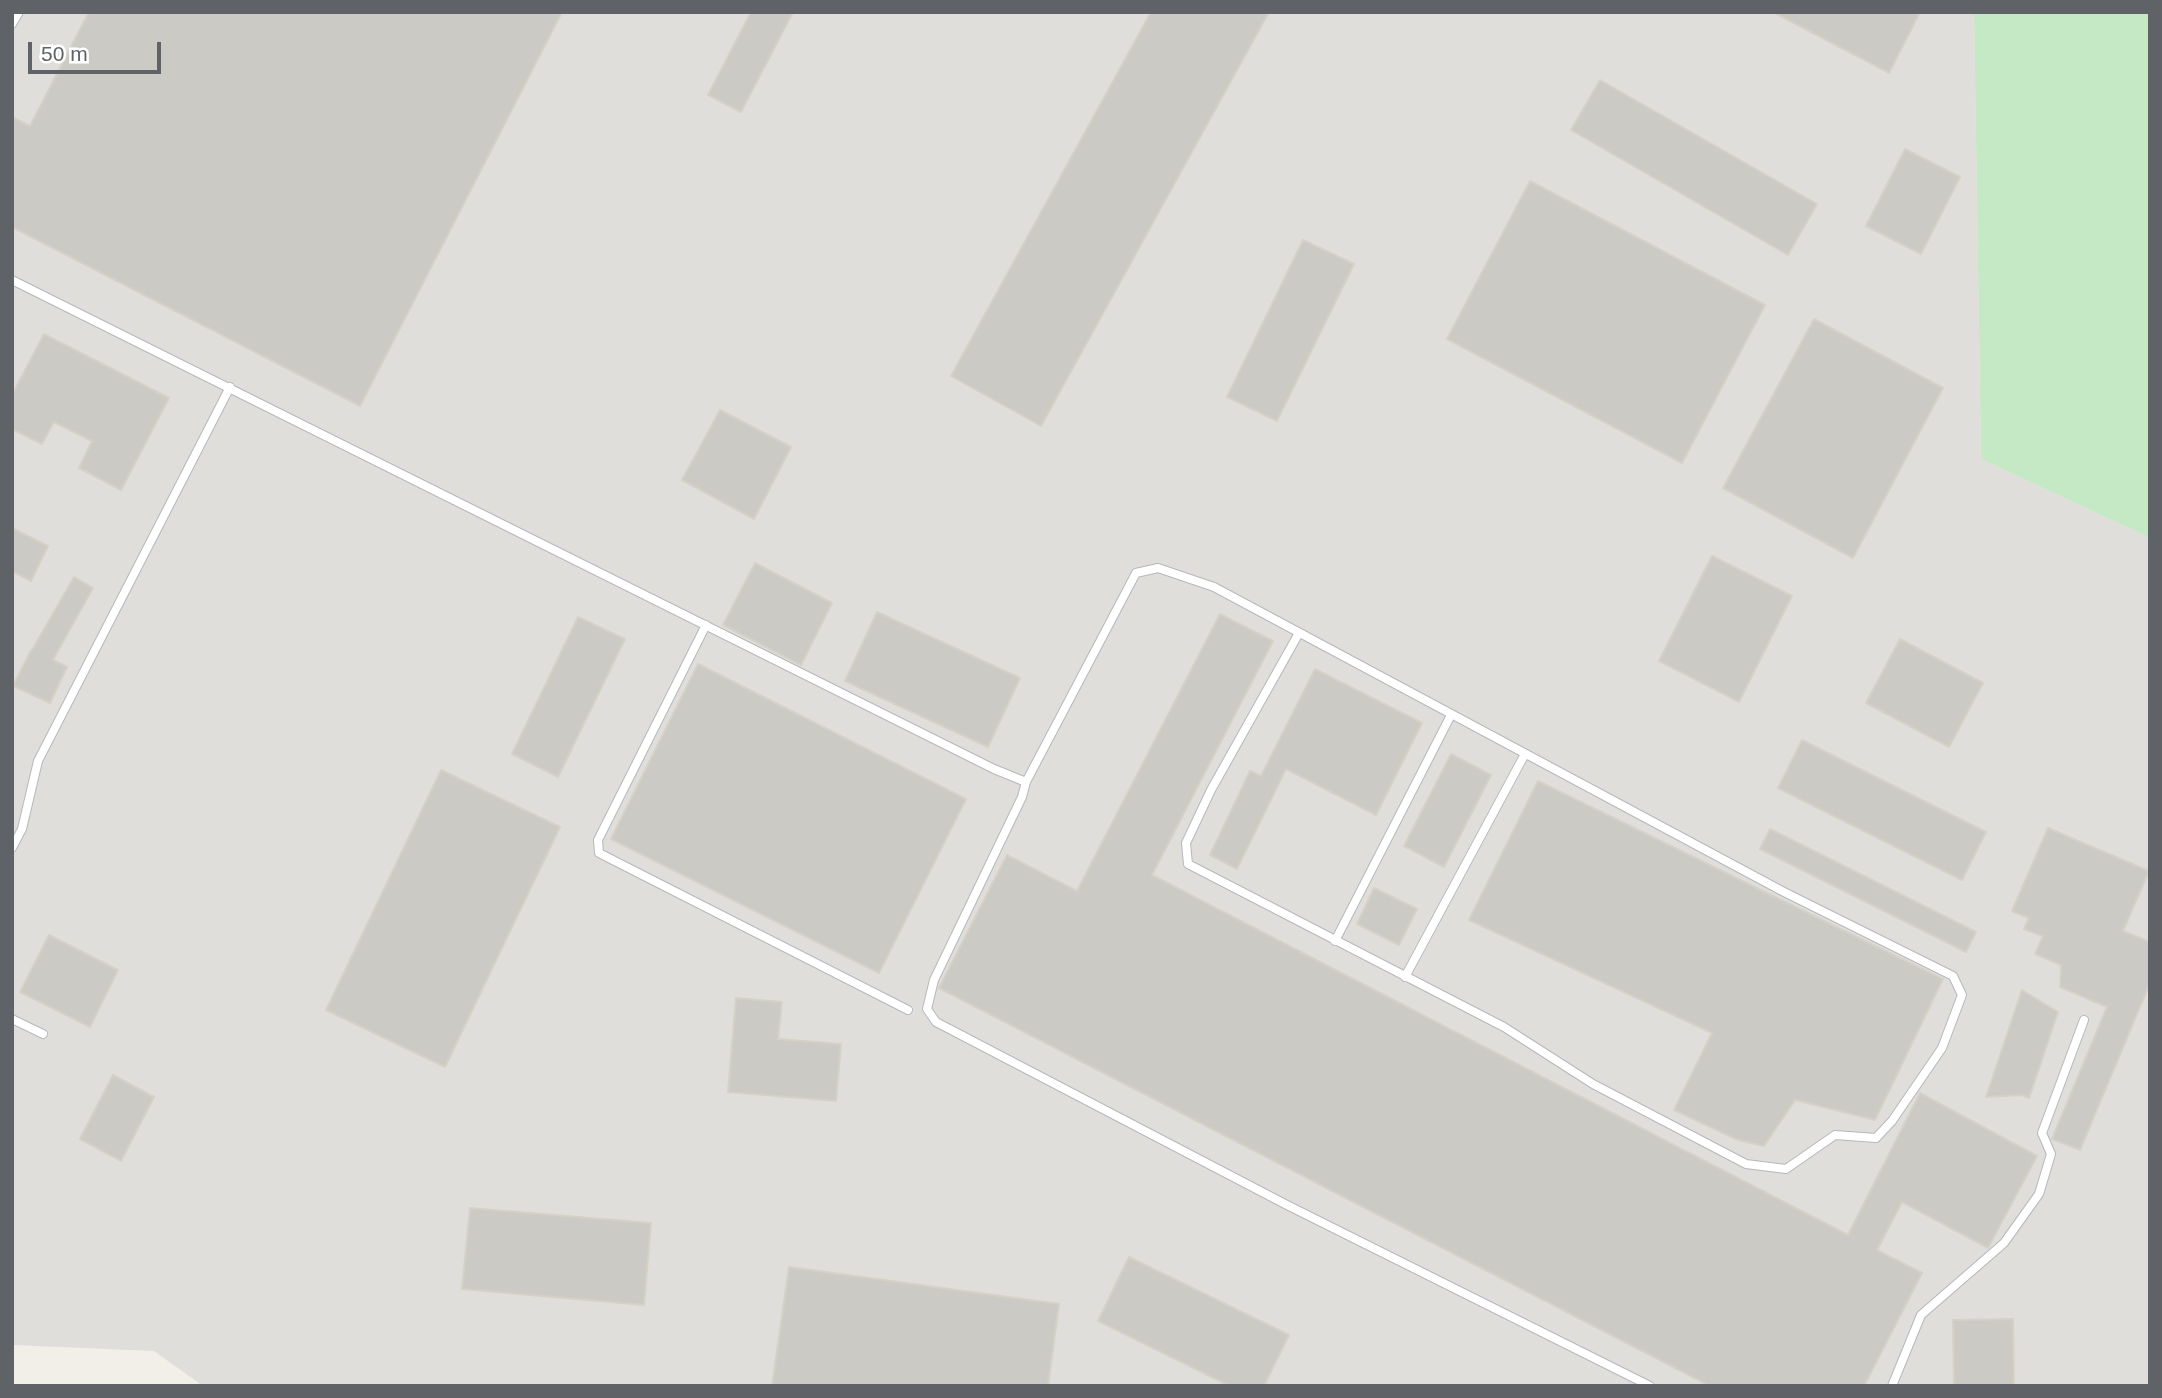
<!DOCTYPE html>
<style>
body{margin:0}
#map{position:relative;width:2162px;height:1398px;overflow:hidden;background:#f1efe8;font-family:Arial,sans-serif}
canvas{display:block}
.frame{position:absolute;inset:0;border:14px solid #5f6368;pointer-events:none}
.scale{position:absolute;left:28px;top:42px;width:133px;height:32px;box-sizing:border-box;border:4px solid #5f6368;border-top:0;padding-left:9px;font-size:21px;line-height:24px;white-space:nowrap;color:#5f6368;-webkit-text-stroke:5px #fff;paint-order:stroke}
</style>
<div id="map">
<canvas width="2162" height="1398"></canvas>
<div class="frame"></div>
<div class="scale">50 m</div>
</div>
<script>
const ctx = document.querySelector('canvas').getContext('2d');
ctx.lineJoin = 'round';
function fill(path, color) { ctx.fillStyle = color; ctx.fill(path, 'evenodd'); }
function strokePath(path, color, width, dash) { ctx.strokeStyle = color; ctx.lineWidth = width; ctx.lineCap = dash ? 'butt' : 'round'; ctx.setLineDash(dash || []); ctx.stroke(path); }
const industrial = new Path2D(`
 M12 12H1974L1981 459 2150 538V1386H203L154 1351 12 1345Z`);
const green = new Path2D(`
 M1974 12H2150V538L1981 459Z`);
const building = new Path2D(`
 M89 12H562L360 406 12 227V117L30 126Z
 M751 12H793L741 112 708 95Z
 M1151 12H1269L1041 426 951 376Z
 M1773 12H1920L1889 73Z
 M1600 80 1817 204 1788 255 1571 130Z
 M1905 149 1960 177 1921 254 1866 226Z
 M1530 181 1765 305 1682 463 1447 339Z
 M1303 240 1354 264 1277 421 1227 397Z
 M1814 319 1943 388 1853 558 1723 488Z
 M44 334 169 398 121 490 79 468 92 441 54 422 42 444 12 429V395Z
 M720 410 791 447 754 519 682 480Z
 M12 528 48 546 31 581 12 571Z
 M1712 556 1792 596 1739 702 1659 661Z
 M755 563 832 603 801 665 723 625Z
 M74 577 93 588 53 660 67 667 50 703 13 686 31 650H32Z
 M877 612 1020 678 988 747 845 681Z
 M1220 614 1273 641 1152 875 1848 1235 1920 1093 2037 1156 1988 1248 1902 1202 1877 1250 1922 1273 1864 1386H1710L939 988 1007 855 1077 891Z
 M578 617 625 639 558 777 512 754Z
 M1900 639 1983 683 1949 747 1866 703Z
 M698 664 966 799 879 973 611 839Z
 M1315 669 1422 723 1376 815 1286 769 1237 869 1210 855 1250 771 1261 776Z
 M1802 740 1986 832 1962 880 1778 788Z
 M1451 754 1491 775 1444 867 1404 846Z
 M441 770 560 827 445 1067 326 1010Z
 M1538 781 1943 979 1875 1120 1795 1100 1764 1146 1738 1140 1674 1110 1712 1033 1469 920Z
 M2048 828 2149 871 2123 931 2150 942V983L2080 1150 2052 1139 2107 1007 2060 987 2061 965 2035 954 2043 936 2024 929 2029 918 2012 911Z
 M1770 829 1976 932 1966 952 1760 849Z
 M1374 888 1417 909 1399 945 1357 924Z
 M49 935 118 970 90 1027 20 992Z
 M2022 990 2058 1012 2029 1098 2022 1095 1986 1097Z
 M736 998 782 1002 778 1039 841 1044 836 1101 728 1092Z
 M113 1075 154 1097 121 1161 80 1139Z
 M470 1208 651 1223 644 1305 462 1289Z
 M1129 1257 1289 1335 1264 1386H1230L1098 1321Z
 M789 1267 1059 1304 1048 1386H772Z
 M2013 1319 2014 1386H1954L1953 1320Z`);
const lane = new Path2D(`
 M12 24 19 12
 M12 280 994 769 1026 782 1022 797 934 980 927 1009 936 1022 1287 1205 1650 1386
 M706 625 598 840 599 853 908 1010
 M1026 782 1136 573 1158 568 1214 587 1784 892 1953 976 1962 995 1942 1048 1892 1121 1876 1138 1835 1135 1786 1169 1746 1164 1593 1084 1504 1027 1188 864 1186 843 1211 790 1299 633
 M12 848 22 829 38 761 230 387
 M1335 941 1451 715
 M1405 977 1525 754
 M12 1019 43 1034
 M1892 1386 1921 1315 2004 1243 2039 1194 2051 1154 2042 1133 2084 1020`);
fill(industrial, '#e0deda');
fill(green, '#c5e8c5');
fill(building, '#cccac5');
strokePath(building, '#d6d1c6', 2);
strokePath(lane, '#b5b8bc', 10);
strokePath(lane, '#fff', 8);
</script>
